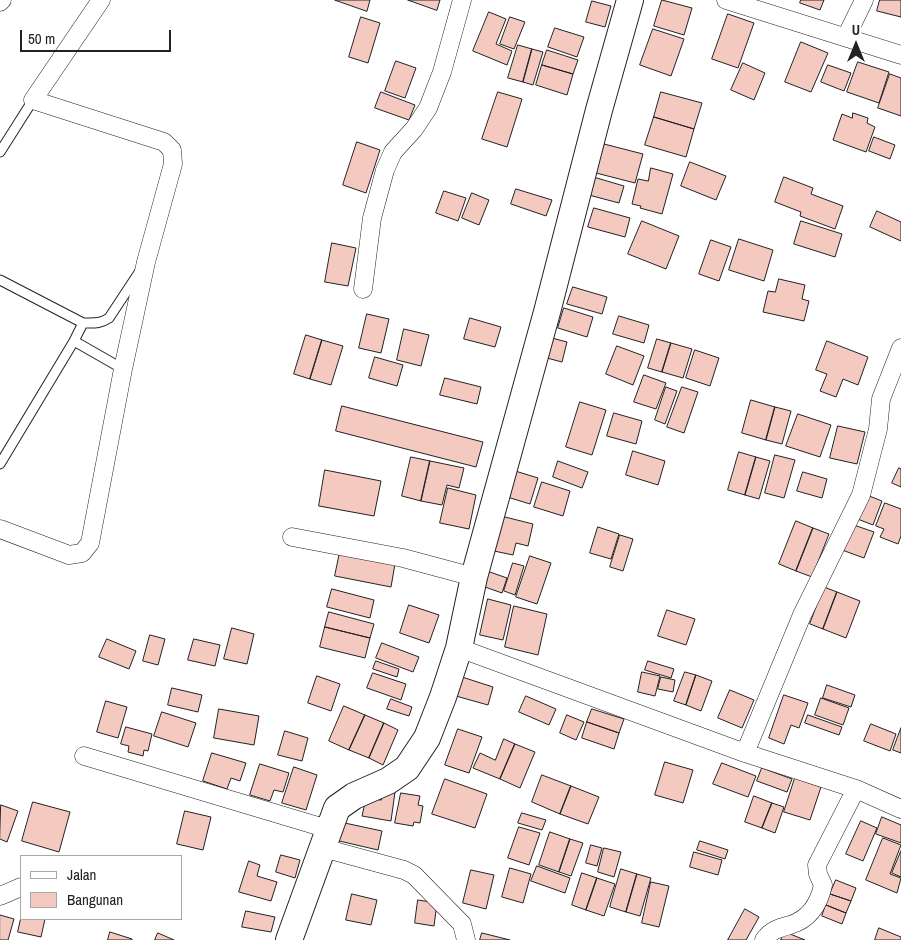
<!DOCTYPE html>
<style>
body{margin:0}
#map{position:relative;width:901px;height:940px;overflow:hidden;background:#fff;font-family:"Archivo Narrow",sans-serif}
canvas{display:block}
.legend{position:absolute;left:20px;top:855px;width:162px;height:65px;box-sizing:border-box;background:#fff;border:1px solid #a7a7a7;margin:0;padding:6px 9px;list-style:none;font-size:15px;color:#222}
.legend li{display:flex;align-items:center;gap:10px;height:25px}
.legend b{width:25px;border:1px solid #a7a7a7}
.north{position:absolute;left:831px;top:20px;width:50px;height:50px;-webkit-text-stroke:4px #fff;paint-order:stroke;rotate:0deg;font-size:14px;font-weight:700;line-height:20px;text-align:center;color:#222}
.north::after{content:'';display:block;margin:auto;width:18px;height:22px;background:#222;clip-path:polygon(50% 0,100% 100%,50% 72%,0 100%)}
.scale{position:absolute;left:20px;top:30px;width:151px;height:22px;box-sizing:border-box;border:2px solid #222;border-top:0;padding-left:6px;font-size:15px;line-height:18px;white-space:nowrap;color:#222;-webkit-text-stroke:4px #fff;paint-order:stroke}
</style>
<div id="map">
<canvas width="901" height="940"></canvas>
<ul class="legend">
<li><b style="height:6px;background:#fff"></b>Jalan</li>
<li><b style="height:14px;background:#f3c9c0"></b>Bangunan</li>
</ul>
<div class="north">U</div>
<div class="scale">50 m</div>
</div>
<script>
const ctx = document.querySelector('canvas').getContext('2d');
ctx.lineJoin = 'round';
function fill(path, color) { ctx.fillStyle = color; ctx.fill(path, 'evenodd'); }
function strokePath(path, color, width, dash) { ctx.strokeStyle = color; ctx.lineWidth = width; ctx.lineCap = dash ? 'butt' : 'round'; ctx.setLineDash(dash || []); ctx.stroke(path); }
const building = new Path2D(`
 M335 0H370L367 11Z
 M408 0H440L437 10Z
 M662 0 692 8 684 35 654 26Z
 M801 0H824L820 10 800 3Z
 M880 0H901V17L877 11Z
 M592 1 611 6 605 27 586 22Z
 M489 12 506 19 496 44 512 51 507 65 473 51Z
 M728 14 754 23 738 68 712 59Z
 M361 17 380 23 368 63 349 57Z
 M510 17 525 22 514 49 500 44Z
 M555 28 584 37 577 57 548 47Z
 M653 29 684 39 671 76 640 65Z
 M801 42 828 53 811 92 785 82Z
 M518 45 532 49 523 82 508 78Z
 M532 49 543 52 533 85 523 82Z
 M547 50 578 60 573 74 542 65Z
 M396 61 416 68 405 98 385 91Z
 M858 62 889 72 879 103 847 92Z
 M743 63 765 73 754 100 731 90Z
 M542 65 573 74 567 95 536 85Z
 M828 65 851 73 844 91 821 82Z
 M890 74 901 78V116L878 108Z
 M381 92 415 105 409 120 375 108Z
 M498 92 522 99 507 147 482 139Z
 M661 92 702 103 694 129 654 117Z
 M853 113 868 118 867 123 875 127 866 152 833 140 842 114 852 118Z
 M654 117 694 129 686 157 645 145Z
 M874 137 895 145 890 159 869 151Z
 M357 142 380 150 366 193 343 185Z
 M604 144 643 154 635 183 596 173Z
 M690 162 726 176 716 200 681 186Z
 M651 168 673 174 662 214 640 208 641 206 632 204 638 179 648 181Z
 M590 176 624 186 619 203 585 194Z
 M784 177 813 188 811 194 843 206 835 229 800 216 801 212 775 202Z
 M516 189 552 200 546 216 511 204Z
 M444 191 466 198 458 221 436 213Z
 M472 193 489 200 479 225 462 218Z
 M594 208 630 218 625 237 588 227Z
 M877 211 901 222V241L870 227Z
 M642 221 679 236 666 269 628 254Z
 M801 221 842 234 835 257 794 244Z
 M739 239 773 250 764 281 729 270Z
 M711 240 731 247 719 281 699 274Z
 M332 243 356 248 348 286 325 282Z
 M779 279 805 285 802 299 809 301 804 321 763 312 768 291 775 292Z
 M573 287 607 297 602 314 567 304Z
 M564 308 593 317 587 337 558 328Z
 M367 314 389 319 381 353 359 348Z
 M619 316 649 325 644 343 613 334Z
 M470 318 501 327 495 347 464 339Z
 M404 329 429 335 421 366 397 360Z
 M306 335 322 340 310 379 294 374Z
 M548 337 567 342 562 362 543 357Z
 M657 339 671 343 662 372 648 368Z
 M322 340 343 346 331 385 310 379Z
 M827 341 868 357 858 385 843 379 836 397 820 391 827 374 816 370Z
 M671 343 692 349 683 378 662 372Z
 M617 346 644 356 633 385 606 374Z
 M695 350 719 358 710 386 686 378Z
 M375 357 403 365 397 386 369 378Z
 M644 375 666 383 656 409 634 402Z
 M445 378 481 387 477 404 440 395Z
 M666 387 677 391 665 424 655 420Z
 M682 387 698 392 684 433 667 427Z
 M751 400 775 407 766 440 742 433Z
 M580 402 606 410 592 455 566 447Z
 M342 406 483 442 476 467 336 431Z
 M775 407 791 411 782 444 766 440Z
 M614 413 642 421 636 444 607 436Z
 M798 414 831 425 820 457 786 446Z
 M838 426 865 432 857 464 830 458Z
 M633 451 665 461 658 485 626 475Z
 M739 452 756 457 745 495 728 490Z
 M775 455 795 460 784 498 765 493Z
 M411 457 430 461 421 501 402 496Z
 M756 457 770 461 759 499 745 495Z
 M430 461 464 468 459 488 447 485 442 505 421 501Z
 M558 461 588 472 582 488 553 477Z
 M899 468 901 469V487L892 483Z
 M325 470 381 481 374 516 319 506Z
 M512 470 538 478 530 504 504 496Z
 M803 472 827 479 822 498 797 491Z
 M542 482 570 491 563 516 534 507Z
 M448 488 476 495 469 529 440 523Z
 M864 494 882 501 873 525 855 518Z
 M885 503 901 509V536L898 544 880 537 884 529 876 526Z
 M501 516 533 524 528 546 516 543 513 555 494 551Z
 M796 521 813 528 796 571 779 564Z
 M851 524 874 532 864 558 842 550Z
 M598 527 619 534 611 559 590 553Z
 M813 528 829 534 812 577 796 571Z
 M620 535 633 539 623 571 610 567Z
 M341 547 396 558 391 587 335 576Z
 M530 556 551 563 537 604 516 597Z
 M513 563 524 566 515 595 504 591Z
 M487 571 507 578 502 593 482 586Z
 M824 587 837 592 823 629 810 624Z
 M332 589 374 600 370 618 327 607Z
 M837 592 860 601 846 638 823 629Z
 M488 599 511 605 503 640 480 635Z
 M409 605 439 615 429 643 400 633Z
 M514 606 547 614 538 655 505 647Z
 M667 610 695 619 686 645 658 636Z
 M329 612 374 624 370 638 325 627Z
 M325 627 370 638 365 658 320 647Z
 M232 628 254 634 247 664 224 659Z
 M150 635 165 639 158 665 143 661Z
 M107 639 136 651 129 669 99 657Z
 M194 639 220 645 215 666 188 660Z
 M382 643 419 657 413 672 376 658Z
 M376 661 399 669 397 677 373 669Z
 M648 661 674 669 671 678 645 670Z
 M642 672 660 676 655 696 638 692Z
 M685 672 696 675 686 705 674 701Z
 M373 673 406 684 401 700 367 688Z
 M696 675 712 681 701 711 686 705Z
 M317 676 340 684 331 711 308 703Z
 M462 677 493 687 488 705 456 696Z
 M661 677 675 680 673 692 658 689Z
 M827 685 855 695 851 707 823 698Z
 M172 688 202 695 198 712 168 705Z
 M730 690 754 700 742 728 718 718Z
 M784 695 808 703 799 728 791 725 784 744 769 738Z
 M526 696 556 709 549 725 519 712Z
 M821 698 849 708 843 725 815 715Z
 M391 699 412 707 409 716 387 709Z
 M106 701 127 707 118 738 97 732Z
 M344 706 365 715 349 750 329 741Z
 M219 709 259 716 254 745 214 738Z
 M592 709 624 719 619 733 587 722Z
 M162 712 196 723 188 747 154 736Z
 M365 715 384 723 369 758 349 750Z
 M567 715 584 722 576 740 560 733Z
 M808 715 842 727 839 735 805 723Z
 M587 722 619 733 614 749 582 738Z
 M384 723 398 730 383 765 369 758Z
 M871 724 896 734 890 751 864 741Z
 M126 727 152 734 148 751 144 750 143 756 128 752 129 746 121 744Z
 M901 728V753L893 750Z
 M458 729 482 737 469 773 445 765Z
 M285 731 308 738 302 761 278 755Z
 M504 739 515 744 500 779 473 768 480 753 495 760Z
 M515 744 535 752 520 788 500 779Z
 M212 753 246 763 240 781 231 778 227 789 203 781Z
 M665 762 693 770 683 803 655 795Z
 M722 763 756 776 748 797 713 784Z
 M260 764 289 773 283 792 274 790 270 801 250 795Z
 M294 767 317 775 306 810 282 803Z
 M762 768 792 779 787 792 757 781Z
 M542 775 571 786 560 814 532 802Z
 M795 778 821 787 810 820 784 812Z
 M445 779 487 794 475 828 432 814Z
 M571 786 599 797 588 824 560 814Z
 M382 790 395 792 391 821 362 816 366 798 381 800Z
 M401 793 420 796 418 805 423 806 420 823 414 822 413 826 395 823Z
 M754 796 772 803 762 828 745 822Z
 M33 802 70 812 59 852 22 841Z
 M772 803 784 807 775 833 762 828Z
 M1 805 18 811 7 842 0 839Z
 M185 811 211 817 203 850 177 844Z
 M522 813 546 820 542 830 518 823Z
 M882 817 901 825V843L876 834Z
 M861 821 877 828 863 861 846 854Z
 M340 822 382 831 378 850 335 840Z
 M519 827 540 833 529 865 508 858Z
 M550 832 570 839 559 872 539 865Z
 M883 838 901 845 890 874 901 878 897 893 866 880Z
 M570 839 583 843 571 876 559 872Z
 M700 841 728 850 725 859 697 850Z
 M591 845 602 848 597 866 586 863Z
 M604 848 621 852 614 877 598 872Z
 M901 851V877L892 873Z
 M694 852 722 860 718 875 690 867Z
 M281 855 300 860 295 878 276 872Z
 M249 861 260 865 257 876 277 882 271 901 239 892Z
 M537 866 570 878 565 893 531 881Z
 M510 868 531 874 523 903 502 897Z
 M621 869 637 874 626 912 610 907Z
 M471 870 494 875 486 909 463 903Z
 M582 873 597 878 586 910 572 905Z
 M637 874 651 878 640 916 626 912Z
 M597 878 615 884 604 916 586 910Z
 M836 880 856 888 851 901 830 894Z
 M651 882 669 886 659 927 642 923Z
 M352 894 377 900 371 925 346 920Z
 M830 894 851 901 846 913 826 905Z
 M418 900 437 903 434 926 415 923Z
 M826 905 846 913 842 924 822 916Z
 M745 909 759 917 746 940H728Z
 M246 911 275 917 271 932 242 927Z
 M0 915 14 919 8 940H0Z
 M21 917V919H45L41 937 18 932Z
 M879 928 901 937V940H875Z
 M110 932 132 939V940H108Z
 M785 932 805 940H781Z
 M158 933 174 940H155Z
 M482 933 510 940H480Z`);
const lane = new Path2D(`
 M0 152 33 100
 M0 280 83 323C94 323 100 324 109 318L140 271
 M74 341 83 323
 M0 464 74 341 123 369`);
const street = new Path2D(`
 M726 0 901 55
 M0 2 2 0
 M846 37 864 0
 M363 289 372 218 385 170 393 152 414 129 428 108 442 72 462 0
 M0 529 69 555 82 553 90 543 123 369 146 262 173 164 172 150 164 142 33 100 101 0
 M292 537 403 558 474 577
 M459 648 745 753 856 789 901 809
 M745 753 802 615 861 495 878 429 881 399 901 348
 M84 756 328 829
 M323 848 404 870 414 875 462 924 466 940
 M0 896 21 887
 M764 940C771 930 779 928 790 925 810 919 819 904 823 885L818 874 817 865 856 789`);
const secondary = new Path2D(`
 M289 940 337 808 354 796 388 781 407 768 427 738 443 697 459 648 474 577 547 312 599 110 630 0`);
fill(building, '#f3c9c0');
strokePath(building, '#222', 1);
strokePath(lane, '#222', 11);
strokePath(street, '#222', 19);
strokePath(secondary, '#222', 28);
strokePath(lane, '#fff', 9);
strokePath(street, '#fff', 18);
strokePath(secondary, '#fff', 26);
</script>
